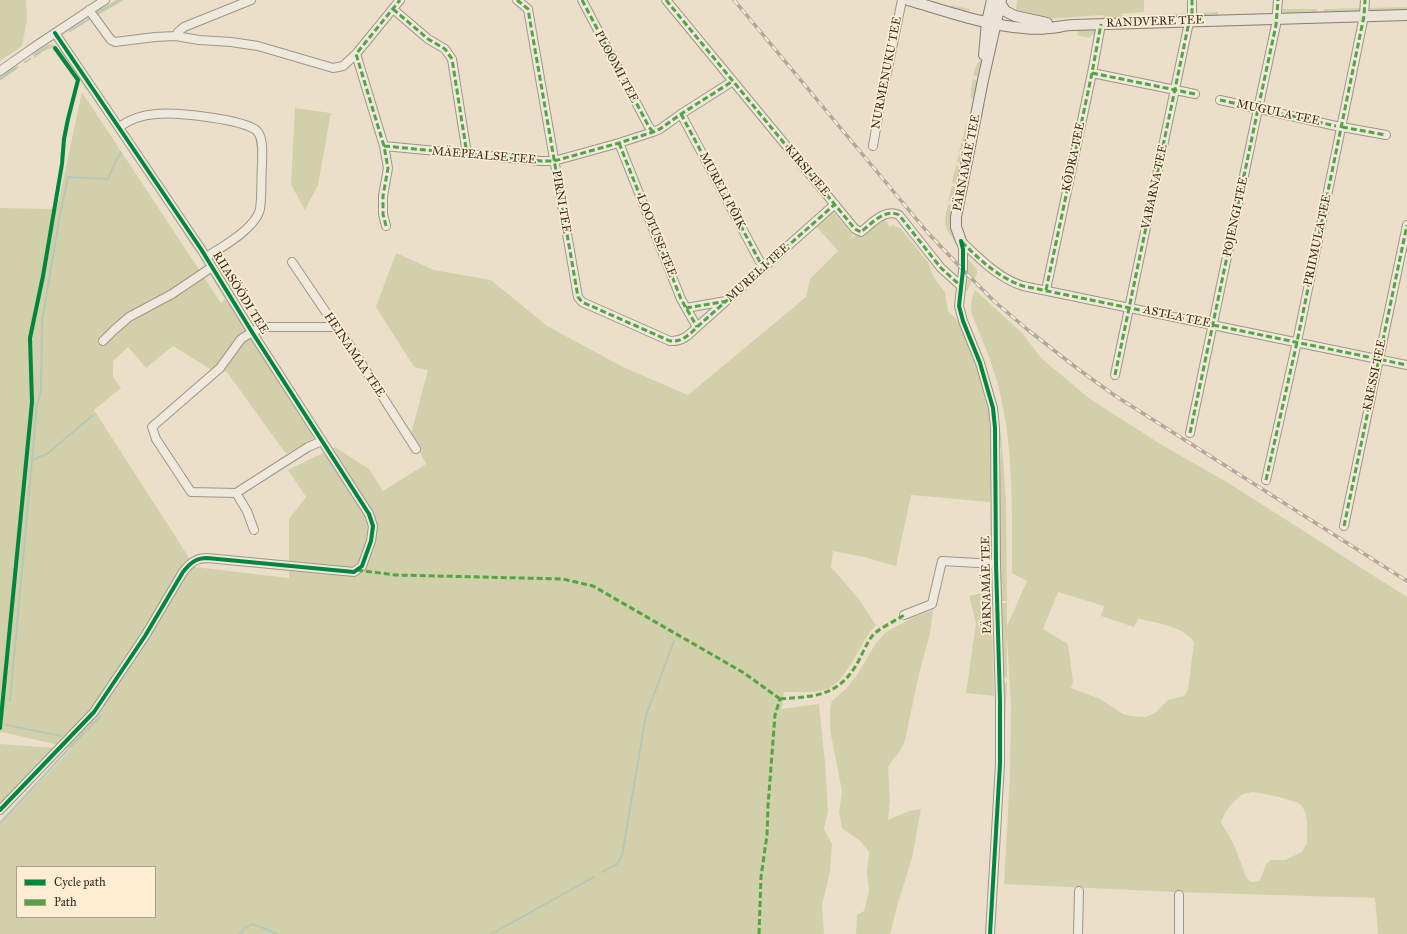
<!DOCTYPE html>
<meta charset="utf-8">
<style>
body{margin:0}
#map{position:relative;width:1407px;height:934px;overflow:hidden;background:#ecdfc9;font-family:"IM FELL Great Primer",serif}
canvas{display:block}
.legend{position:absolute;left:16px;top:866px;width:140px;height:52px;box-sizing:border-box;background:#fcedd3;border:1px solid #ad9f8d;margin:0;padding:5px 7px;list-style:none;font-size:12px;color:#362b24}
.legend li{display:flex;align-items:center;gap:8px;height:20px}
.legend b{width:20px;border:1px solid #ad9f8d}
</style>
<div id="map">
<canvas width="1407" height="934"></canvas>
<ul class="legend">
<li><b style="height:5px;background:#00873e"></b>Cycle path</li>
<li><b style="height:5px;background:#53a442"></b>Path</li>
</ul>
</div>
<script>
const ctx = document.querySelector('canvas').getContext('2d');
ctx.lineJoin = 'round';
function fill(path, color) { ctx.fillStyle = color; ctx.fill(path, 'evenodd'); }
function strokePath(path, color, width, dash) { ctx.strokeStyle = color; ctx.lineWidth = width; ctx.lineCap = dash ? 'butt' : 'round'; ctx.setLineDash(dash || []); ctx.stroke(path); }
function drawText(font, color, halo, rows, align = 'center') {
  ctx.font = font + ' "IM FELL Great Primer",serif'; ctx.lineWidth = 3.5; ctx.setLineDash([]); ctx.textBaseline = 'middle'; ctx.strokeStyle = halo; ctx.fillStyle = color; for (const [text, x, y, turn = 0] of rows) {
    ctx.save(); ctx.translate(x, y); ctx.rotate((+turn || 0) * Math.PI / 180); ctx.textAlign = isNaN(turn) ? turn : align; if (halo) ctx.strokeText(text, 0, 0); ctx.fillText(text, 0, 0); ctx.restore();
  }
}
const green = new Path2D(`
 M0 0H26L27 20 22 46 0 61Z
 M116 0H124L97 16 96 14 98 11Z
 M1017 0H1144V12L1119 14 1128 17 1190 13 1188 17 1107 20 1104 18 1103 15 1047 19 1016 10Z
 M952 5 969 9V13L949 6Z
 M1407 7V11L1371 12 1368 8Z
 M1281 9H1317V14H1284Z
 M1324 9 1358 8 1362 9 1359 12 1324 13Z
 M1218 12V16L1198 17 1195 13Z
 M1078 29H1094L1096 31 1095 39H1094V36L1091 35 1090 38 1077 35Z
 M50 44 57 46 44 51 35 58 32 54Z
 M59 48 73 66 121 136H120L58 50Z
 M982 59 980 78 973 75 977 64Z
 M16 65 20 67 0 81V76Z
 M973 79 978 81 974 99 971 98V90Z
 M82 92 221 303 225 299 210 275 213 276 228 298 226 299 314 438 286 454 227 372 210 369 173 346 146 368 128 347 113 361V377L121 388 94 410 195 567 289 578V519L306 497 288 470 335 447 369 469 383 491 426 464 411 434 428 370 414 367 376 307 396 253 434 270 491 280 547 326 623 367 688 395 806 297 810 279 838 251 816 226 833 212 853 235 847 241 857 234 883 219 887 222 889 227 893 225 901 229 928 262 934 278 945 292 948 311 956 319 964 335 977 370 989 414 991 452 990 502 911 495 896 566 864 557 833 551 831 567 858 598 876 625C872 630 868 634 865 640 857 653 844 680 830 688 822 693 794 692 784 692L782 709 819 704 825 762 828 812 824 829 832 844 830 872 822 905 824 934H0V824L72 748 2 732 0 733V208L57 209ZM17 867H155V917H17Z
 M295 108 331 113 318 185 305 210 291 185Z
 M967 123 970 125 966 141H962Z
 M961 143 964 144 967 147 962 163 957 162Z
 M956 165 961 167 958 183H952Z
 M952 186 957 188 955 200 952 202 948 201Z
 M164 200 197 250V251H195L163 201Z
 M948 204 953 206 960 249C947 227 941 233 948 204Z
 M968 259 977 269V274L974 279 967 272Z
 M966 275 972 281 967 291 964 289Z
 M975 290 1023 334 1041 358 1090 399 1162 445 1230 484 1407 597V934H1378L1375 898 1174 892 1004 884 1010 775 1011 704 1007 638V678L1003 675 1001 603H1007V626L1027 581 1012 573C1012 512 1014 449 999 389 993 364 982 339 972 315 970 305 971 299 975 290ZM1058 592 1104 606 1101 616 1134 627 1138 619C1155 622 1183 626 1194 642L1188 690 1184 696 1168 700 1155 713 1145 717 1131 716 1123 714 1100 699 1071 688 1073 682 1068 644 1043 629ZM1253 792 1279 797 1298 803 1302 806 1305 812 1307 820V843L1302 852 1285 860H1271L1266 864 1261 878 1259 881 1251 882 1246 877 1235 847 1221 822C1224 812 1234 800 1243 794 1246 793 1250 793 1253 792Z
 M1001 432 1006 499 1007 601H1001L999 513 1001 449 999 433Z
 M991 591 994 696 966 693 976 623 969 596Z
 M933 610 930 634 920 670 905 740 900 751 892 761 888 767 890 800 888 820 909 811 921 809 912 858 897 906 890 934H856L857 915 864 911 869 891 867 872 869 852 860 841 842 828 839 812 842 791 830 730V708L832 701 847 688 859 672 876 643 886 632 916 616Z
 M1007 682 1005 727 1004 712V684Z
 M0 744 56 748 0 807Z`);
const stream = new Path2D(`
 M97 13 120 0
 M70 31 89 19
 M35 55 48 46
 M25 62 30 59
 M0 79 16 68
 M32 460 47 454 92 416
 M10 701 37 405 41 390 42 322 59 220 68 177 108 179 117 158 121 153
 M6 725 61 736
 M0 823 75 742 101 716
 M602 872 617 864 622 856 646 715 674 641
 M240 934 245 928 252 924 261 927 277 934
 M491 934 594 877`);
const minor = new Path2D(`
 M517 0 528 9 529 15 578 297 582 302 670 341C682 342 689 335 697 327L835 204
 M582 0 649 127 653 132
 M666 0 855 229 861 232C872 223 885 208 899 215L941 268 961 286
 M393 9 428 39 445 49 452 59 467 154
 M89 10 111 40 115 42 155 37 176 36 199 40 231 42 258 46 333 68 343 66 356 54
 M176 36 178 32 184 27 251 0
 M0 71 34 47 105 0
 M1092 73 1195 94
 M1220 100 1336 126
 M681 114 760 262 765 267
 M119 127C130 119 143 115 156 114 175 112 244 119 257 131 264 139 262 154 262 164 261 178 262 196 260 209 256 228 221 248 206 257
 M1342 127 1386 135
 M619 143 681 299 697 327
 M384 146 541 161H554L619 143 653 132 660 129 681 114 733 81
 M873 146 879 111 902 0
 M386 226 383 214V196L388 168 384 146 356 54 400 0
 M961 241 963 249V270L959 306 963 321 980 363 993 408 995 428 996 564 1000 701V764L990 934
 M961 241C980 259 998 278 1023 286L1407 365
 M292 262 336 327 345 338 416 449
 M1046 290 1092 73 1101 24
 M686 308 726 301
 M103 341 114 330 129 317 172 294 212 267
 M1115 375 1188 27 1192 16V0
 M1190 433 1258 109 1276 25 1278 0
 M322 441 308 447 236 493 191 492 156 439 152 427 220 368 241 339 252 332 263 327H336
 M1266 480 1297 342 1364 16 1365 0
 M236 493 247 511 254 530
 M1344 526 1407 225
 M904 615 932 604 942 561 996 564
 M0 810 94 712 145 636 183 572C190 563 196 558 207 558L354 572 362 566 371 541 373 526 369 514 252 332 201 249 55 33
 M1078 934 1079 891
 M1179 934V895`);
const major = new Path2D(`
 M908 0C946 11 984 25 1024 28 1032 29 1041 29 1048 28 1057 28 1064 25 1073 25L1407 15
 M1000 3 1005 11 1015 16 1047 23
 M984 55 987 22 992 0
 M961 241 956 227V217L983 80 1001 0`);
const rail = new Path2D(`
 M734 0 888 185 928 233 963 270 995 302 1028 330 1078 369 1114 395 1407 581`);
const quiet = new Path2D(`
 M517 0 528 9 529 15 578 297 582 302 670 341C682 342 689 335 697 327L835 204
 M582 0 649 127 653 132
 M666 0 855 229 861 232C872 223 885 208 899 215L941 268 961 286
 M393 9 428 39 445 49 452 59 467 154
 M1092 73 1195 94
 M1220 100 1336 126
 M681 114 760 262 765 267
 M1342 127 1386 135
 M619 143 681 299 697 327
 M384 146 541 161H554L619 143 653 132 660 129 681 114 733 81
 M386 226 383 214V196L388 168 384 146 356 54 400 0
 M962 242C980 260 999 278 1023 286L1407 365
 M1046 290 1092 73 1101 24
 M686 308 727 301
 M1115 375 1188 27 1192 16V0
 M1190 433 1258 109 1276 25 1278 0
 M1266 480 1297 342 1364 16 1365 0
 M1344 526 1407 225
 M357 570 395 575 563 579 593 586 744 673 780 699
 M780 699C812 696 835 698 855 667 861 658 866 643 873 635 878 629 897 620 904 615
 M759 934 761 877 767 835 768 806 775 715 780 699`);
const cycleway = new Path2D(`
 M961 241 963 249V270L959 306 963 321 980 363 993 408 995 428 996 564 1000 701V764L990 934
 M0 728 32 402 30 338 43 276 62 164 64 139 68 119 78 80 55 48
 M0 810 94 712 145 636 183 572C190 563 196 558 207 558L354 572 362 566 371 541 373 526 369 514 252 332 201 249 55 33`);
const streetNames = [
 ["RANDVERE TEE",1155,22,-2],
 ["PLOOMI TEE",616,67,62],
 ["NURMENUKU TEE",887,73,-79],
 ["MUGULA TEE",1278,113,12],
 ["MÄEPEALSE TEE",484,156,5],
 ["KÕDRA TEE",1074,157,-78],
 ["PÄRNAMÄE TEE",967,163,-79],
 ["KIRSI TEE",807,171,50],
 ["VABARNA TEE",1155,187,-78],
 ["MURELI PÕIK",722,191,62],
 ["PIRNI TEE",561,202,80],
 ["POJENGI TEE",1236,217,-78],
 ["LOOTUSE TEE",656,236,68],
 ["PRIIMULA TEE",1318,240,-78],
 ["MURELI TEE",758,273,-42],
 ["RIIASÖÖDI TEE",240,293,58],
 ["ASTLA TEE",1177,317,12],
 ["HEINAMAA TEE",354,355,56],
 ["KRESSI TEE",1375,375,-78],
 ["PÄRNAMÄE TEE",987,585,-91]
];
fill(green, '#d2d0aa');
strokePath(stream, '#b5c8b8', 2);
strokePath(minor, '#9e9588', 10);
strokePath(major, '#857d72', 12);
strokePath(minor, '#efe8dd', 8);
strokePath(major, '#ebe3d7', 10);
strokePath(rail, '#aea89e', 3.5);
strokePath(rail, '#fcedd3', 2, [6]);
strokePath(quiet, '#53a442', 3, [6, 3]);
strokePath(cycleway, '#00873e', 4);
drawText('12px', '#362b24', '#fcedd3', streetNames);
</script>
